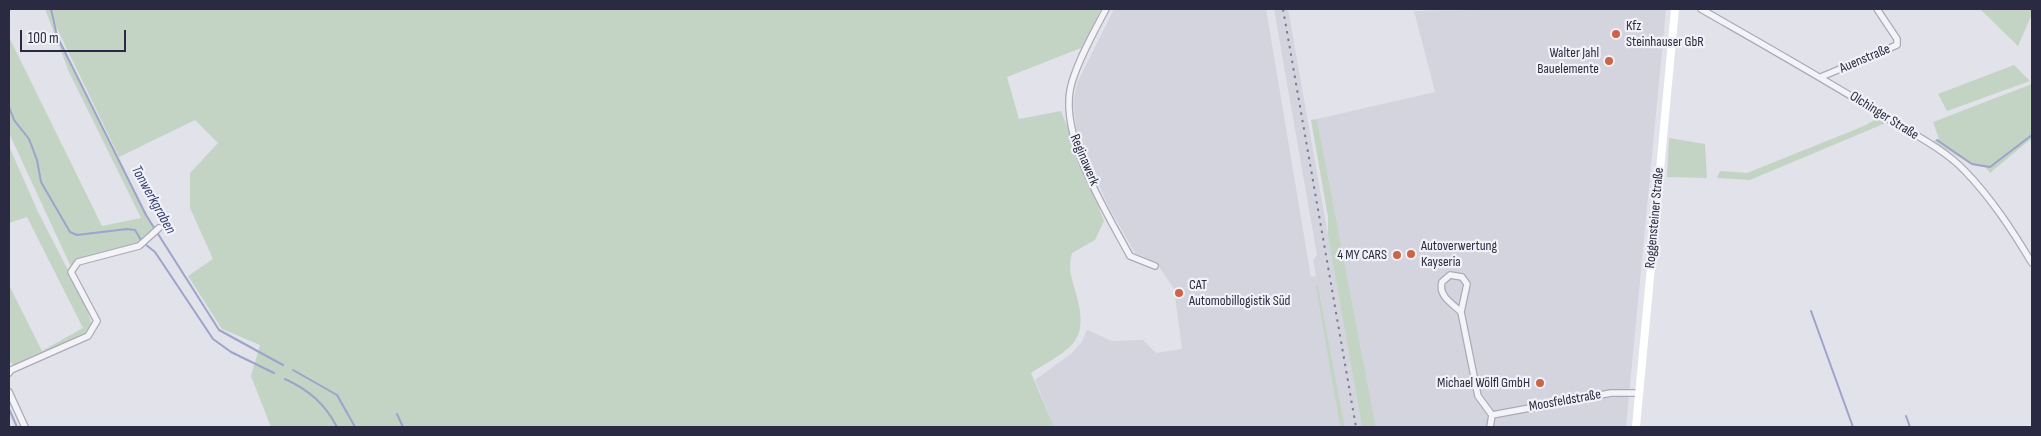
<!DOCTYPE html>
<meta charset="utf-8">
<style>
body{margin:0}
#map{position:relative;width:2041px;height:436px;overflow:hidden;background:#e2e2ea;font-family:"Sofia Sans Condensed",sans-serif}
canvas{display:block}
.frame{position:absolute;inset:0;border:10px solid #2a2a42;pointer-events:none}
.scale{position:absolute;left:20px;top:30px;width:106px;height:22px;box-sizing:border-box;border:2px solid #2a2a42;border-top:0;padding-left:6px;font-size:15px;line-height:18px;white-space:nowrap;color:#2a2a42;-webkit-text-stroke:4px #f1f2f7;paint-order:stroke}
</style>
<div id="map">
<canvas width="2041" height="436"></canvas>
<div class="frame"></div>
<div class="scale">100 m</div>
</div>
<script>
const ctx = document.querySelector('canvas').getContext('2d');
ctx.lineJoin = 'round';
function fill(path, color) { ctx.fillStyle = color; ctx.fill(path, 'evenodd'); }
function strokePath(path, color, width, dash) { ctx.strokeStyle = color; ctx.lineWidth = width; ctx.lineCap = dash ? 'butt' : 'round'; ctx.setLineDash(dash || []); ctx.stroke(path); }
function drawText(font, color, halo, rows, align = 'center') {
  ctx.font = font + ' "Sofia Sans Condensed",sans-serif'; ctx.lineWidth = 4.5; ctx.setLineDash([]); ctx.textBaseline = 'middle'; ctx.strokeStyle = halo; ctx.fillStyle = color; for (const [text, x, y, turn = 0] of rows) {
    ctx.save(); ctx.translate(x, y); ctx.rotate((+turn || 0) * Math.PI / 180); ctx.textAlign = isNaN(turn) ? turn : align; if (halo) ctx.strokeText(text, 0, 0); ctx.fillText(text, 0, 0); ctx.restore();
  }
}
const built = new Path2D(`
 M1114 9H1266L1311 277 1316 276 1313 260 1317 255 1274 9H1288L1362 427H1345L1318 285 1340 427H1054L1035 380 1072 353 1081 343 1087 330 1112 341 1143 340 1156 353 1182 349 1174 289 1156 262 1135 253 1107 204 1076 128 1073 103 1077 83Z
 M1552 9H1666L1626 427H1376L1317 119 1435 92 1414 11Z`);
const green = new Path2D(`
 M45 9H1101L1081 48 1007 77 1019 119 1061 111 1104 221 1095 240 1072 253C1068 268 1071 276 1075 290 1091 343 1072 347 1031 373L1054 427H271L251 376 260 345 222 329 188 276 213 259 190 208V173L218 143 195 120 119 157 51 16 57 36 72 68 154 229 137 243 77 260 71 267 9 133V37L102 226 141 218 69 72Z
 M1980 9H2032V14L2018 46Z
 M2014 65 2030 81 1947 111 1938 94Z
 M2032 84V138L1990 173 1986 168 1970 164 1933 141 1939 139 1933 122Z
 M1880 117 1888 122 1750 180 1717 178 1720 171 1747 173 1864 126Z
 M1317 119 1376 427H1362L1328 236V217L1311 120Z
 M1669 138 1705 144 1707 178 1667 177Z
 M9 146 38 212 86 305 92 325 85 333 14 365 9 361V285L42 351 83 328 27 217 9 223Z
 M1318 285 1345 427H1340L1316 286Z`);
const stream = new Path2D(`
 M51 9 57 36 146 215 219 330 283 365
 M9 107 14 120 29 139 37 160 41 182 70 232 77 235 127 229 135 230 141 240
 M1937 140 1972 164 1990 167 2032 135
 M145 244 155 252 213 339 231 352 274 373
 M1811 311 1853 427
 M293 370 337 395 355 427
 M285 379C309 390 325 404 337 427
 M9 409 17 427
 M397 414 403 427
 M1906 416 1910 427`);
const street = new Path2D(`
 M1106 9C1094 32 1080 56 1072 82 1056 133 1106 211 1130 256L1155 266
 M1701 9C1762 44 1824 79 1884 116 1911 133 1943 148 1965 171 1992 199 2012 230 2032 263
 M1821 77 1897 45V39L1877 9
 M1450 275 1462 277 1467 284 1461 312C1452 303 1438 296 1442 282Z
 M1461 312 1478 396 1492 415 1611 393H1639
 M9 373 11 370 88 336 97 321 71 272 78 262 139 246 159 228
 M9 392 25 427
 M1490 427 1492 415`);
const secondary = new Path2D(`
 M1636 427 1675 9`);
const rail = new Path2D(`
 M1283 9 1356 427`);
const markers = [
 [1616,34,5,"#cd6348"],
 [1609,61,5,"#cd6348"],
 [1411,254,5,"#cd6348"],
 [1397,255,5,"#cd6348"],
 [1179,293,5,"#cd6348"],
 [1540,383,5,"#cd6348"]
];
const poiNames = [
 ["Kfz",1626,26],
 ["Steinhauser GbR",1626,42],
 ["Walter Jahl",1599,53,"right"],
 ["Bauelemente",1599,69,"right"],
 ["Autoverwertung",1421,246],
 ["Kayseria",1421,262],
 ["4 MY CARS",1387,255,"right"],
 ["CAT",1189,285],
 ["Automobillogistik Süd",1189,301],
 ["Michael Wölfl GmbH",1530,383,"right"]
];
const streetNames = [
 ["Auenstraße",1865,59,-23],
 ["Olchinger Straße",1884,116,32],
 ["Reginawerk",1084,160,67],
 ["Roggensteiner Straße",1655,218,-85],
 ["Moosfeldstraße",1565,401,-10]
];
const waterNames = [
 ["Tonwerkgraben",153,200,61]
];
fill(built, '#d4d4df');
fill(green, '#c3d4c4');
strokePath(stream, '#9da3ca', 2);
strokePath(street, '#ababb8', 8);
strokePath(street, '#f4f4f8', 5.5);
strokePath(secondary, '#fff', 8);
strokePath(rail, '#7b7c93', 2, [2.5, 5]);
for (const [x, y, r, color] of markers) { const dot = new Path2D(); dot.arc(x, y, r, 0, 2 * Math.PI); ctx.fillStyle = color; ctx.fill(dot); strokePath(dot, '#f1f2f7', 2); }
drawText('14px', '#2a2a42', '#f1f2f7', poiNames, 'left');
drawText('14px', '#2a2a42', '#f1f2f7', streetNames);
drawText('italic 15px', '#343b75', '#f1f2f7', waterNames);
</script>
